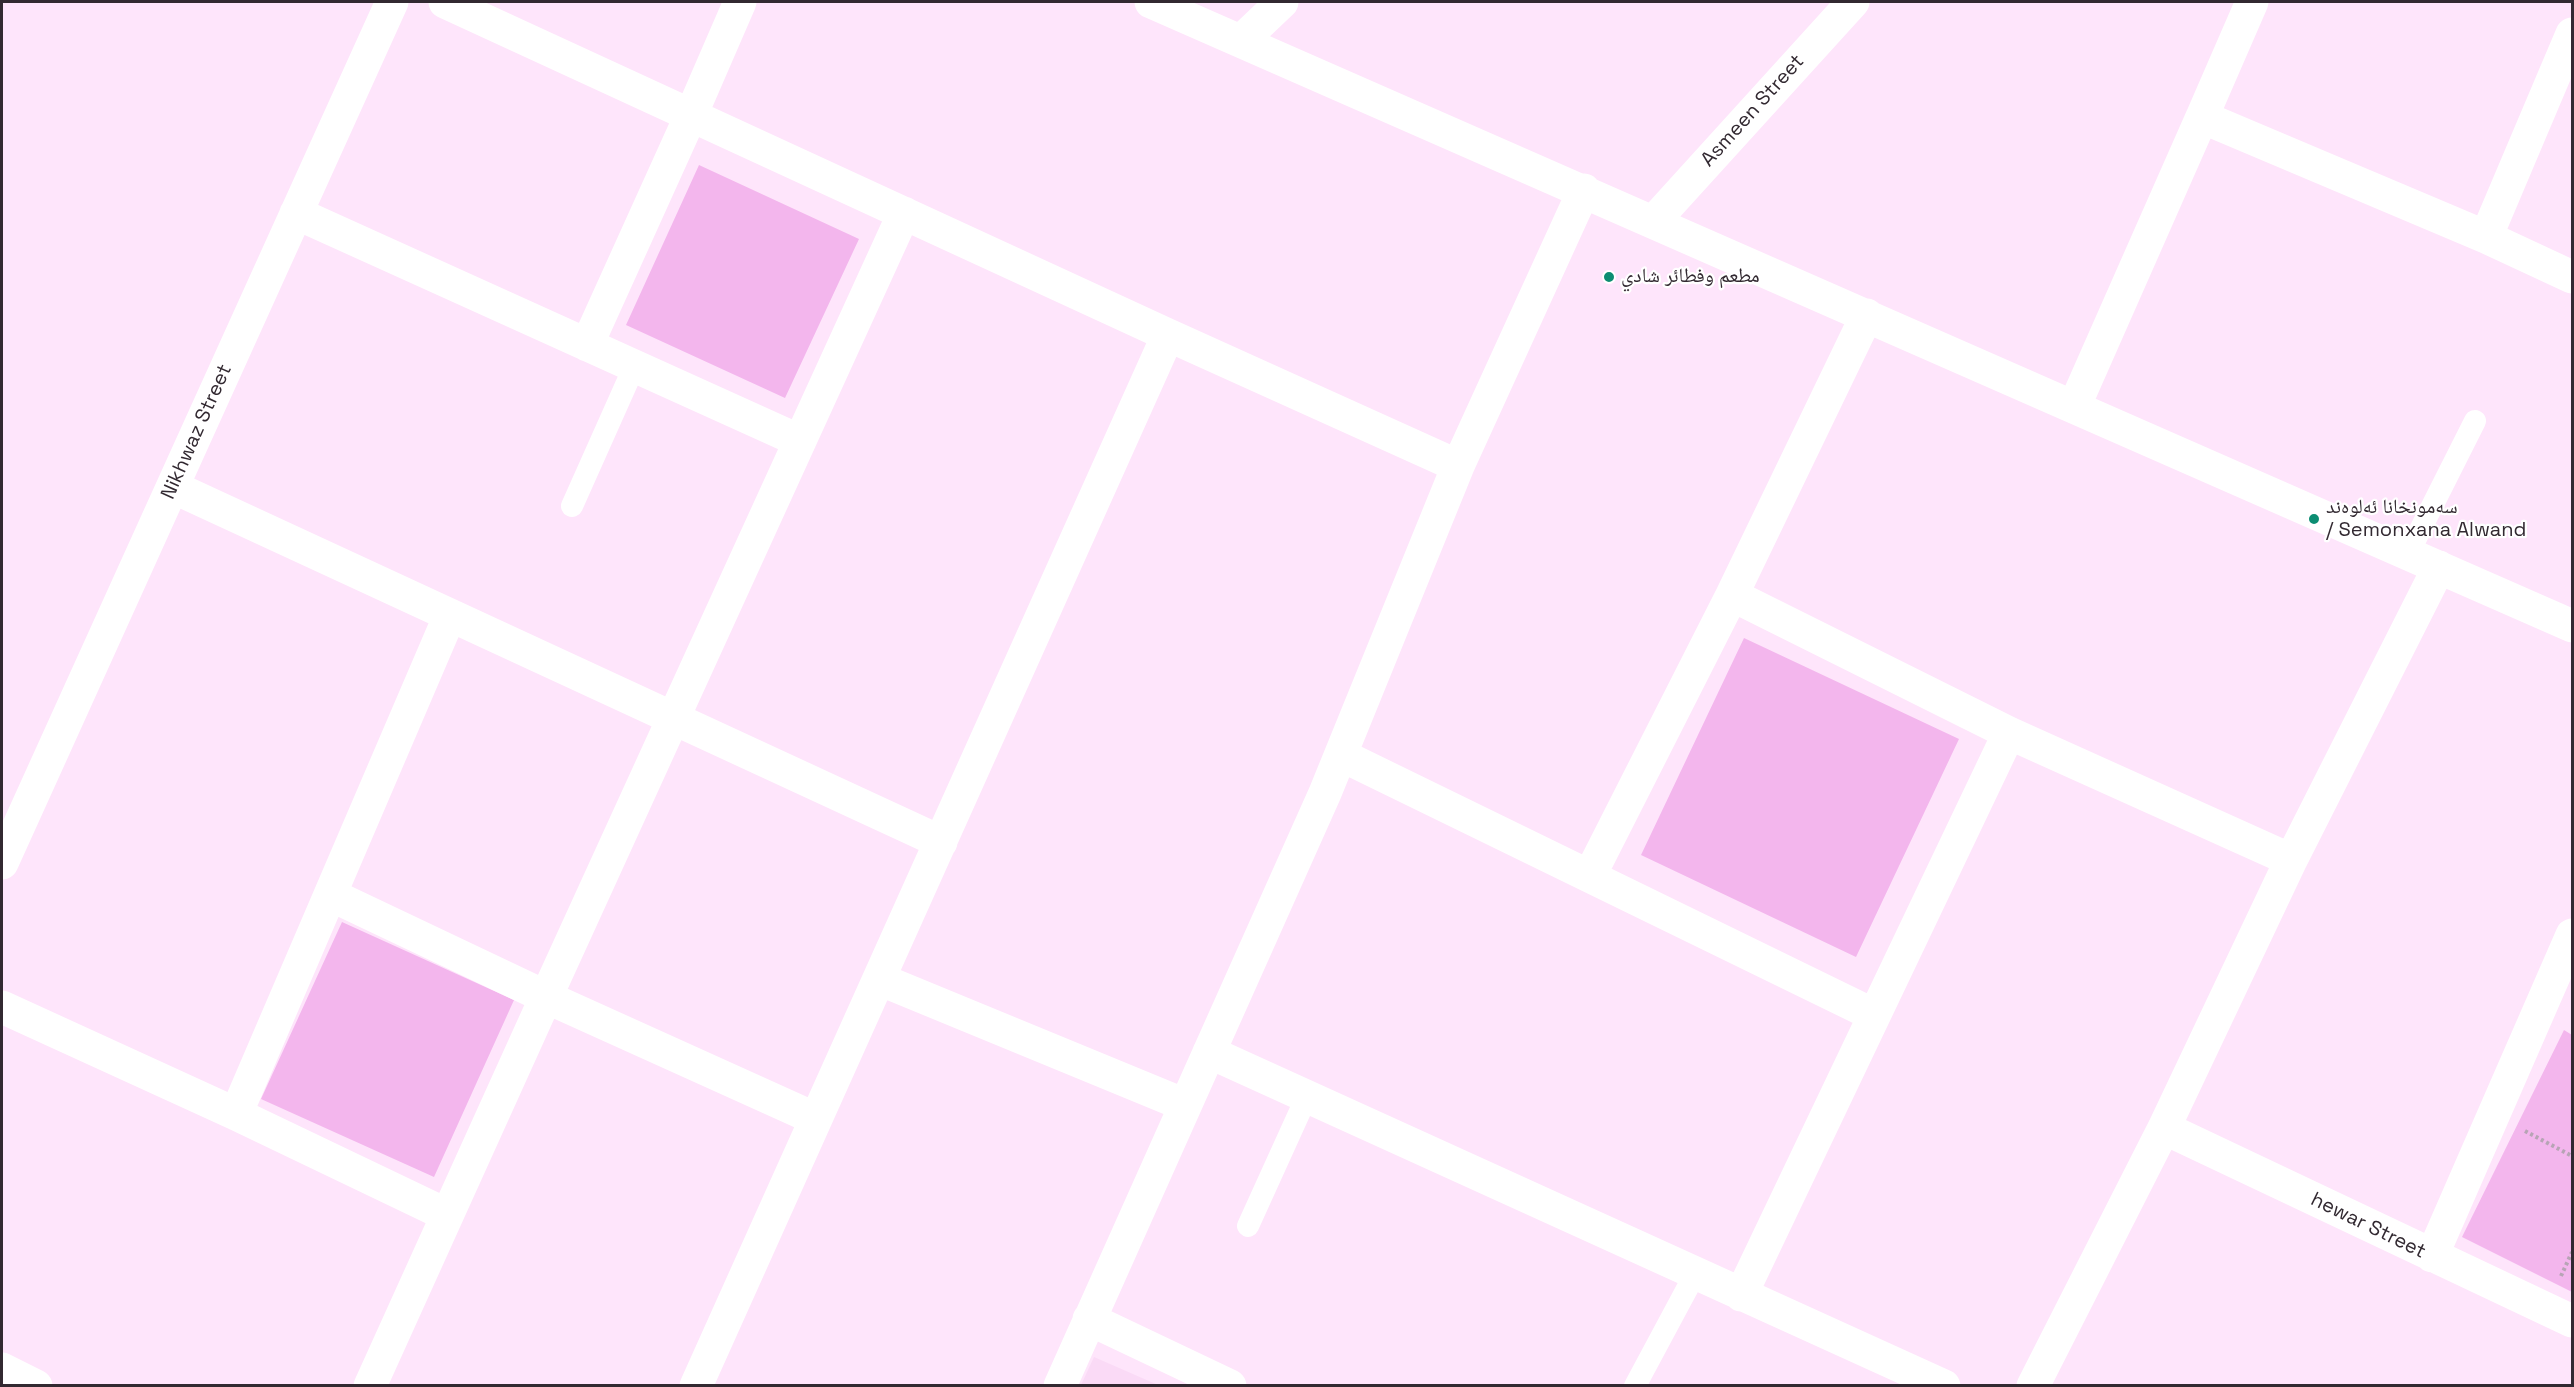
<!DOCTYPE html>
<meta charset="utf-8">
<style>
body{margin:0}
#map{position:relative;width:2574px;height:1387px;overflow:hidden;background:#fee5fb;font-family:"Space Grotesk",sans-serif}
canvas{display:block}
.frame{position:absolute;inset:0;border:3px solid #322931;pointer-events:none}
</style>
<div id="map">
<canvas width="2574" height="1387"></canvas>
<div class="frame"></div>
</div>
<script>
const ctx = document.querySelector('canvas').getContext('2d');
ctx.lineJoin = 'round';
function fill(path, color) { ctx.fillStyle = color; ctx.fill(path, 'evenodd'); }
function strokePath(path, color, width, dash) { ctx.strokeStyle = color; ctx.lineWidth = width; ctx.lineCap = dash ? 'butt' : 'round'; ctx.setLineDash(dash || []); ctx.stroke(path); }
function drawText(font, color, halo, rows, align = 'center') {
  ctx.font = font + ' "Space Grotesk","Noto Naskh Arabic",sans-serif'; ctx.lineWidth = 4.5; ctx.setLineDash([]); ctx.textBaseline = 'middle'; ctx.strokeStyle = halo; ctx.fillStyle = color; for (const [text, x, y, turn = 0] of rows) {
    ctx.save(); ctx.translate(x, y); ctx.rotate((+turn || 0) * Math.PI / 180); ctx.textAlign = isNaN(turn) ? turn : align; if (halo) ctx.strokeText(text, 0, 0); ctx.fillText(text, 0, 0); ctx.restore();
  }
}
const built = new Path2D(`
 M1094 1357 1158 1385H1081Z`);
const green = new Path2D(`
 M699 165 859 239 785 398 626 325Z
 M1744 638 1959 739 1856 957 1641 855Z
 M342 922 514 1000 434 1177 261 1099Z
 M2564 1030 2572 1035V1292L2462 1237Z`);
const path = new Path2D(`
 M2525 1131 2572 1156
 M2561 1276 2572 1252`);
const service = new Path2D(`
 M572 506 634 367
 M2408 554 2475 421
 M1248 1226 1307 1096
 M1635 1386 1695 1274`);
const minor = new Path2D(`
 M445 2 1168 335 1458 466
 M1151 2 2572 626
 M1241 41 1282 2
 M2202 117 2252 2
 M296 213 800 441
 M1654 221 1853 2
 M2486 237 2572 34
 M587 345 691 115 740 2
 M2074 407 2202 117 2486 237 2572 277
 M173 487 941 842
 M1732 595 2009 733 2291 860
 M1341 755 1874 1015
 M2 863 392 2
 M1590 875 1732 595 1867 315
 M331 895 546 997 370 1386
 M879 979 1185 1105
 M2 1007 236 1114 447 1215
 M1209 1052 1944 1386
 M236 1114 450 615
 M816 1119 546 997 904 213
 M2164 1128 2572 1321
 M2432 1256 2572 935
 M1741 1295 2009 733
 M1089 1319 1230 1386
 M696 1386 1168 335
 M1060 1386 1325 793 1458 466 1584 190
 M2033 1386 2164 1128 2291 860 2439 567`);
const tertiary = new Path2D(`
 M2 1369 36 1386`);
const markers = [
 [1609,277,6,"#0c8d72"],
 [2314,519,6,"#0c8d72"]
];
const streetNames = [
 ["Asmeen Street",1753,111,-48],
 ["Nikhwaz Street",197,432,-66],
 ["hewar Street",2368,1226,26]
];
const poiNames = [
 ["مطعم وفطائر شادي",1621,277],
 ["سەمونخانا ئەلوەند",2326,508],
 ["/ Semonxana Alwand",2326,531]
];
fill(built, '#fadaf6');
fill(green, '#f3b6ed');
strokePath(path, '#b7a4b5', 4, [3, 3]);
strokePath(service, '#fff', 22);
strokePath(minor, '#fff', 33);
strokePath(tertiary, '#fff', 33);
for (const [x, y, r, color] of markers) { const dot = new Path2D(); dot.arc(x, y, r, 0, 2 * Math.PI); ctx.fillStyle = color; ctx.fill(dot); strokePath(dot, '#fff', 2); }
drawText('20px', '#322931', '#fff', streetNames);
drawText('20px', '#322931', '#fff', poiNames, 'left');
</script>
